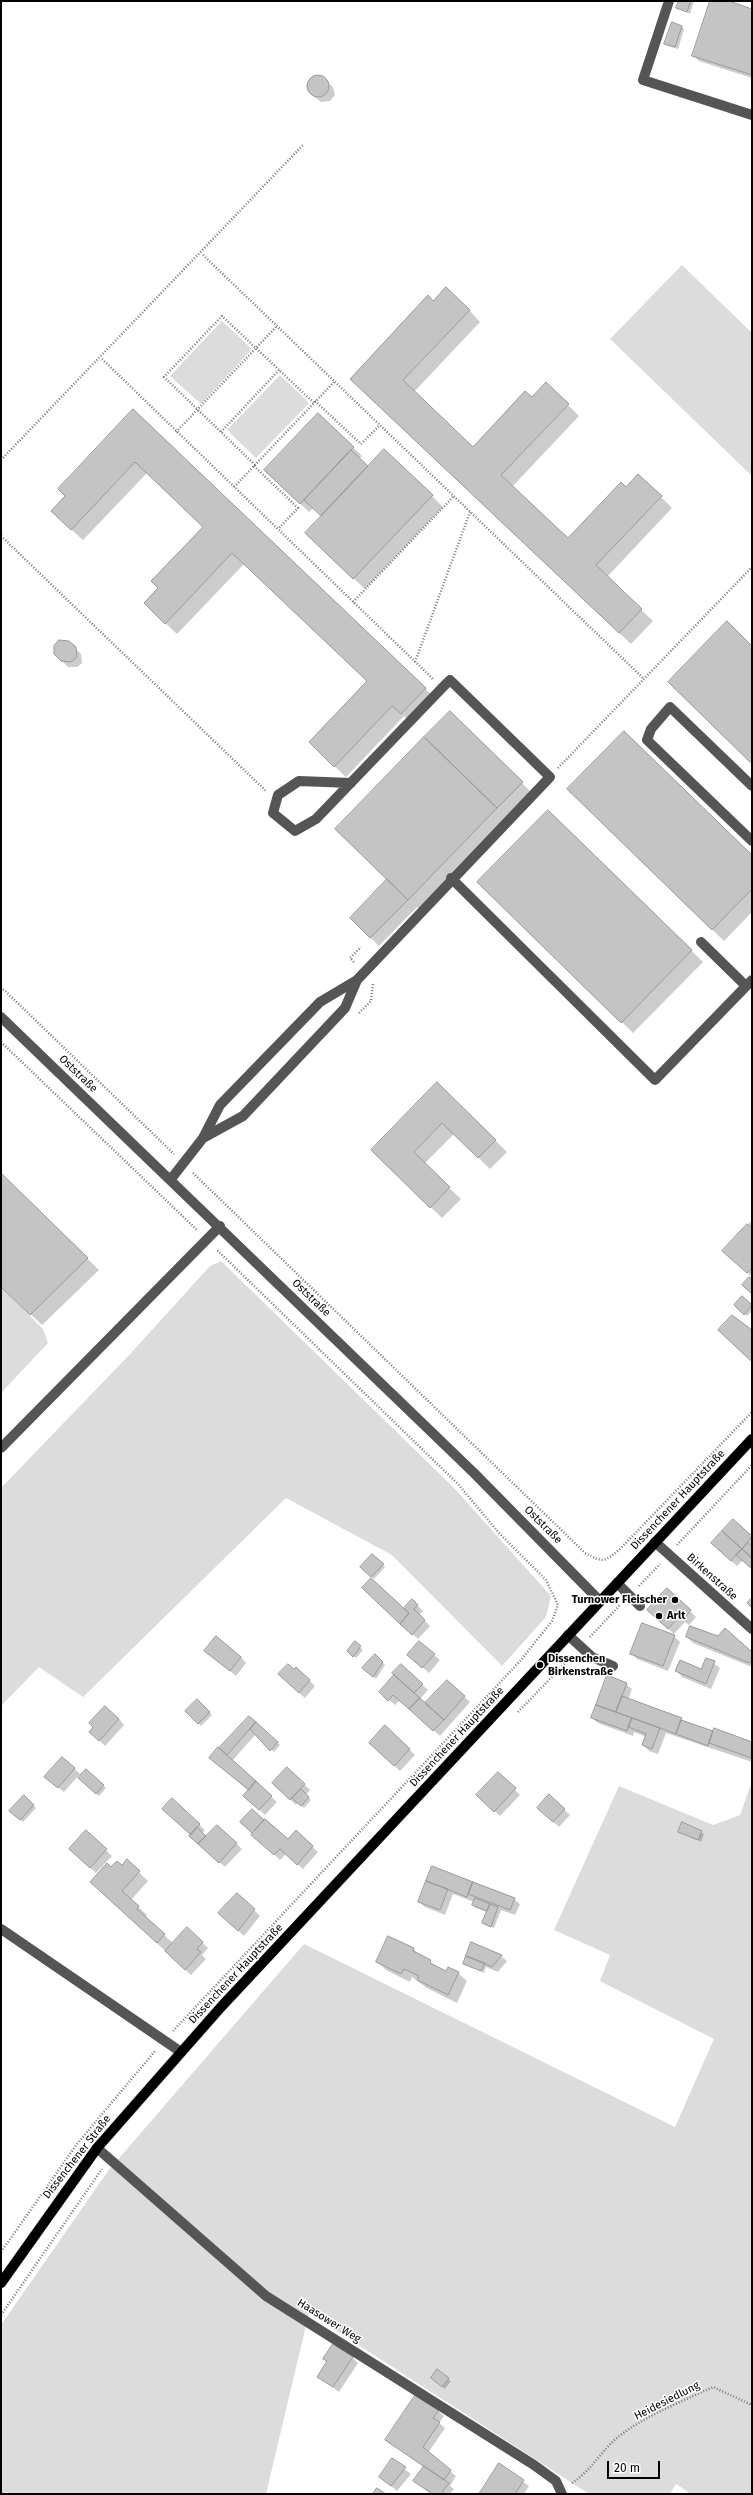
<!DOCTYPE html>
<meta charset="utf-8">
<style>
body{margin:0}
#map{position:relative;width:753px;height:2495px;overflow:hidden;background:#fff;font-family:"Fira Sans",sans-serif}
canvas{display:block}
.frame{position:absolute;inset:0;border:2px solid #000;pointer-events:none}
.scale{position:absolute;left:607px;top:2461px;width:53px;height:18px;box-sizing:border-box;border:2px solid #000;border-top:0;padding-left:5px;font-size:12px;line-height:14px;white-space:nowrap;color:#000;-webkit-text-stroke:3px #fff;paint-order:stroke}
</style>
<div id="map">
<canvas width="753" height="2495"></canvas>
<div class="frame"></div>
<div class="scale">20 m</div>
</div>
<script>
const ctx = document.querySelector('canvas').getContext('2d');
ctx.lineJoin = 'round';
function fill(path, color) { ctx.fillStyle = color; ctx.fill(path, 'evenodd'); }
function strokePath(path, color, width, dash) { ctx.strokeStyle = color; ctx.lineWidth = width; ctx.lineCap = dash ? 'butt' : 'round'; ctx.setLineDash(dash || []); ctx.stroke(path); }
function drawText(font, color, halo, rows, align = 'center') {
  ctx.font = font + ' "Fira Sans",sans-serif'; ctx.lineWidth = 3; ctx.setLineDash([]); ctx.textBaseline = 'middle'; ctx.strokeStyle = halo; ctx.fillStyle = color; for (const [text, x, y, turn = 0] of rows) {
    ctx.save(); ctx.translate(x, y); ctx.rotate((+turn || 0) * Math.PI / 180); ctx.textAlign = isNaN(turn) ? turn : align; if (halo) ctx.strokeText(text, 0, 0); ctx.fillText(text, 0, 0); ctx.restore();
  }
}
const green = new Path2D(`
 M682 265 752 333V476L610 339Z
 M222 321 252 349 201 404 170 376Z
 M280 375 309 403 256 458 227 430Z
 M221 1261 454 1488 551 1596 546 1617 502 1666 392 1555 286 1498 83 1697 39 1667 1 1706V1488L132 1352 210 1266Z
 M1 1287 43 1329 48 1343 1 1393Z
 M752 1781V2494H691L676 2484 670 2494H589L309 2313 266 2494H1V2325L108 2171 304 1944 675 2127 714 2039 600 1981 610 1955 554 1930 619 1786 713 1825 740 1815Z`);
const shadow = new Path2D(`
 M680 1H694L690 14 678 8Z
 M711 1H725L752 10V78L699 61 693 55Z
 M682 27 684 29 678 49 668 46 666 43Z
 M320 77 333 87 335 95 330 101 321 102 309 92 307 84 311 78Z
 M433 302 469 310 480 322 414 392 473 448 532 399 568 405 579 416 512 487 568 539 626 488 661 497 672 508 607 577 653 621 631 644 362 390Z
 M133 411 437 700 413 725 404 716 346 777 321 754 368 681 244 564 177 634 157 615 159 588 204 527 147 473 83 540 63 522 66 496Z
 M318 414 362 456 359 459 368 468 432 496 443 507 365 589 317 544 322 516 313 508 309 512 274 479Z
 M69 642 81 654 82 663 77 667H68L55 654Z
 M450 712 530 791 420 910 417 907 379 946 351 918 388 879Z
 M569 789 752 857V912L724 941Z
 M548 811 703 962 633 1033 479 882Z
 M437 1083 507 1152 490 1169 454 1134 424 1164 461 1199 442 1218 372 1150Z
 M1 1175 99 1270 42 1325 1 1286Z
 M752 1220V1277L724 1251Z
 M742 1297 752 1306V1311L747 1316 735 1305Z
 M733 1521 752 1538V1569L743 1560 737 1566 718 1549Z
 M372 1555 385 1567 374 1579 361 1567Z
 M667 1589 696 1617 689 1625 685 1622 674 1634 654 1616Z
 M369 1594 404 1609 412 1600 423 1611 419 1615 430 1626 418 1639Z
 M674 1636 680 1642 668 1671 637 1659 631 1653Z
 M687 1637 752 1653V1667L693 1643Z
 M355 1643 363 1650 356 1658 348 1651Z
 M205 1651 241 1657 246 1663 236 1676Z
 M375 1655 385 1665 376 1679 364 1667Z
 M434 1655 440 1660 429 1673 414 1660Z
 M707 1659 720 1668 711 1689 682 1677 677 1671 701 1670Z
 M401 1666 428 1690 420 1699 425 1705 447 1681 470 1702 440 1736 400 1700 395 1705 380 1692Z
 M296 1668 315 1686 305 1698 285 1680Z
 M607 1677 626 1684 632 1689 628 1700 714 1732 715 1729 752 1743V1762L666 1733 658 1754 649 1751 643 1745 646 1737 634 1732 633 1736 598 1723 592 1718Z
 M197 1700 212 1715 201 1726 186 1711Z
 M249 1717 280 1745 274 1752 256 1734 232 1761 277 1802 265 1815 250 1801 249 1791 210 1758Z
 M119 1719 124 1725 105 1746 96 1737Z
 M370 1743 409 1749 415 1755 400 1771Z
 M74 1768 80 1774 64 1792 51 1782Z
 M287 1768 310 1790 306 1795 311 1800 304 1808 298 1803 296 1805 279 1789Z
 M86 1770 106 1788 99 1796 79 1778Z
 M498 1773 520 1795 500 1816 477 1795Z
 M549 1795 570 1815 559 1827 544 1813Z
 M24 1796 36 1808 23 1822 11 1811Z
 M172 1800 205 1830 202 1833 206 1837 236 1843 242 1849 225 1867 193 1838Z
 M252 1811 288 1840 296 1832 318 1852 303 1869 286 1854 280 1860 241 1822Z
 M682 1823 704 1834 701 1842 679 1831Z
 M86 1831 112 1856 96 1873 76 1855Z
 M127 1861 148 1881 131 1900 147 1915 145 1918 173 1943 187 1928 208 1948 202 1955 206 1959 191 1975 100 1890 111 1869 122 1866Z
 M433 1868 514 1899 520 1904 515 1915 501 1910 494 1928 483 1923 487 1912 476 1908 473 1905 474 1902 453 1894 445 1915 425 1907 419 1902Z
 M254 1910 260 1916 244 1936 225 1919Z
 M413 1949 438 1968 446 1972 458 1973 467 1981 457 2003 427 1988 412 1977 410 1982 386 1970 377 1961Z
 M501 1956 507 1961 498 1972 486 1967 484 1973 464 1963Z
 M352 2357 358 2363 339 2392 318 2376 328 2362 324 2358Z
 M448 2379 451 2381 445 2389 434 2380Z
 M438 2411 444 2416 439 2423 445 2428 428 2453 456 2476 450 2486 454 2489 450 2494H431L420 2486 415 2481 424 2467 387 2440Z
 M392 2460 411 2474 397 2491 380 2477Z
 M499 2465 529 2486 524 2494H480Z`);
const building = new Path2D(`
 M679 1H691L687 12 676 8Z
 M710 1H729L752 9V75L692 56Z
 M672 22 682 26 675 47 664 44Z
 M307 86a11 11 0 1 1 22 0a11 11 0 1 1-22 0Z
 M446 287 470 310 403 380 473 447 525 391 532 397 546 382 569 404 501 475 568 538 621 482 626 487 638 474 662 496 596 565 642 609 619 633 350 379 428 295 433 301Z
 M133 409 426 688 401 714 392 706 334 767 309 742 367 681 232 553 165 624 144 603 158 588 151 581 203 527 135 462 71 530 51 511 65 496 58 489Z
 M318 413 354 447 300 504 264 470Z
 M384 449 433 495 353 579 305 533Z
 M351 450 368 466 321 516 304 500Z
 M727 621 752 646V764L668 682Z
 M59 640 69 641 76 647 77 657 71 662 61 661 54 654V646Z
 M450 711 523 782 497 808 424 737Z
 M624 731 752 855V889L712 930 567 789Z
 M424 737 497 808 408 900 335 829Z
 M548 810 692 950 621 1023 477 882Z
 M387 879 408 900 370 938 350 918Z
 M437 1082 496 1140 478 1158 442 1123 414 1152 450 1187 430 1208 371 1150Z
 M1 1173 88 1258 30 1315 1 1287Z
 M747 1224 752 1228V1268L747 1273 722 1251Z
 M749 1277 752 1279V1294L742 1285Z
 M742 1296 752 1305 744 1315 734 1305Z
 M732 1315 752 1330V1362L718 1330Z
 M733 1519 752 1536 742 1549 722 1531Z
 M722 1531 742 1549 731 1561 711 1543Z
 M748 1543 752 1546V1558L742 1549Z
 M742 1549 752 1558V1569L736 1555Z
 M372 1554 384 1564 371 1577 360 1567Z
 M371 1578 409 1613 400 1624 362 1588Z
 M667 1588 691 1610 683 1620 679 1617 668 1629 647 1610Z
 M752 1598V1608L747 1603Z
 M412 1599 418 1605 414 1609 425 1620 412 1635 400 1624 409 1613 404 1608Z
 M642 1623 675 1635 663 1666 630 1654Z
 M690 1626 718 1636 725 1628 752 1652V1659L749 1663 686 1637Z
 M216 1636 241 1657 230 1671 204 1651Z
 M355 1641 361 1646 353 1657 347 1651Z
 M419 1641 435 1654 422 1668 407 1655Z
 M375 1654 383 1662 373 1677 362 1668Z
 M706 1658 715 1661 706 1684 675 1671 680 1660 701 1669Z
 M288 1664 294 1669 296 1667 310 1680 299 1693 278 1674Z
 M401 1664 423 1684 414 1693 392 1673Z
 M394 1675 420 1698 409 1709 393 1695 388 1701 379 1692Z
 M607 1675 627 1683 616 1712 596 1705Z
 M447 1680 465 1696 444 1720 425 1703Z
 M622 1696 682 1718 676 1734 616 1712Z
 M420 1698 444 1720 433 1731 409 1709Z
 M197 1699 210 1712 198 1724 185 1711Z
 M596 1705 632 1718 627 1731 591 1718Z
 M105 1706 119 1719 99 1741 89 1732 93 1727 89 1723Z
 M249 1716 256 1722 227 1755 219 1748Z
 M632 1718 660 1728 652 1749 642 1745 646 1734 628 1727Z
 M681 1720 713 1731 708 1746 676 1734Z
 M256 1722 278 1742 270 1751 250 1729Z
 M385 1725 410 1749 394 1766 369 1743Z
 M714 1728 752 1742 751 1758 709 1743Z
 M218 1747 256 1781 249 1790 209 1758Z
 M62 1757 75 1768 58 1788 44 1777Z
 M287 1767 305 1784 290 1800 272 1783Z
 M86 1769 104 1785 96 1794 78 1778Z
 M498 1772 516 1788 494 1812 476 1795Z
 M256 1781 272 1796 259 1810 243 1796Z
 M301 1789 309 1797 301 1806 292 1798Z
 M549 1794 565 1809 553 1822 537 1808Z
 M24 1795 34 1805 20 1820 9 1811Z
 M172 1798 200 1824 191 1835 162 1809Z
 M252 1809 264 1820 252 1833 240 1822Z
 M265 1819 288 1839 296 1830 313 1846 297 1865 280 1849 274 1855 251 1835Z
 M682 1822 702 1831 698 1840 678 1832Z
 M217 1825 237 1843 219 1863 198 1844Z
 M197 1827 206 1836 198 1844 189 1836Z
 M86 1830 107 1849 90 1868 69 1849Z
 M127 1859 140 1871 122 1891 139 1906 137 1909 165 1934 157 1943 90 1882 107 1863 111 1867 117 1861 122 1865Z
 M432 1866 473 1882 467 1897 426 1881Z
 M426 1881 448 1889 440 1910 418 1902Z
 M473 1882 515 1898 510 1910 468 1894Z
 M237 1893 255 1909 238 1931 218 1913Z
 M475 1898 490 1904 487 1911 472 1905Z
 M490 1904 498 1907 491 1927 482 1923Z
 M187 1927 203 1942 197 1949 201 1952 185 1970 165 1951Z
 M388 1936 414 1948 413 1951 431 1960 430 1963 446 1971 448 1967 459 1972 448 1995 417 1980 419 1976 404 1969 401 1974 376 1962Z
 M471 1942 502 1955 492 1967 466 1956Z
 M466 1956 485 1963 481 1971 463 1964Z
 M333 2344 353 2357 333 2387 317 2377 327 2361 323 2359Z
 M437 2369 449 2378 442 2387 431 2378Z
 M416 2394 439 2410 433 2418 440 2422 423 2447 451 2470 444 2480 385 2440Z
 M392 2458 406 2467 391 2486 379 2477Z
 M499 2463 524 2480 515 2494H479Z
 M424 2466 449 2483 441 2494H433L413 2481Z
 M377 2488 386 2494H373Z`);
const path = new Path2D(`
 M203 255 644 679
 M102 359 433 679
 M315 401 361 444 380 425
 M176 432 277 326
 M221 432 279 370
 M1 460 304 144
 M255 465 164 377 222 316 314 403
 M254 466 298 508 278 529
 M234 487 335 381
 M1 536 266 791
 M353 602 454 496
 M415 662 470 512
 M558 768 752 567
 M354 962 350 958 361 947
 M1 987 174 1154
 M359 1013 371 1001 373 983
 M1 1042 197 1230
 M193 1173 585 1553C604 1563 604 1562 620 1549L752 1412
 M677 1545 752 1465
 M639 1586 660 1564
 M590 1637 620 1605
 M518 1712 572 1656
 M173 2031 521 1660 552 1621 558 1605 546 1580 499 1533 458 1484 216 1249
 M1 2252 77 2144 155 2051
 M1 2315 102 2169
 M572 2483C591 2471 601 2451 618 2437 646 2415 681 2402 713 2387L752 2405`);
const minor = new Path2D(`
 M669 1 643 80 752 115
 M752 786 670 707 651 729 647 740 752 841
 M451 878 655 1080 752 980
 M701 942 746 986
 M1 1017 474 1473 600 1601
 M203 1138 243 1116 345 1008 357 980
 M171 1179 203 1138 220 1105 320 1002 357 980 550 777 450 680 442 688 316 819 295 831 273 813 278 795 299 781 351 783
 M1 1448 220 1226
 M655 1542 752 1629
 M617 1583 640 1606
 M568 1635 592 1657 613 1666
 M1 1929 181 2052
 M97 2148 266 2296 534 2465 556 2481 562 2494`);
const major = new Path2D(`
 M1 2283 97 2148 221 2007 752 1439`);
const markers = [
 [675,1600,4,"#000"],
 [659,1616,4,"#000"],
 [540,1665,4,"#000"]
];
const streetNames = [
 ["Oststraße",78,1074,44],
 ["Oststraße",311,1298,44],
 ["Dissenchener Hauptstraße",678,1500,-47],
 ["Oststraße",543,1525,45],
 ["Birkenstraße",712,1577,42],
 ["Dissenchener Hauptstraße",457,1737,-47],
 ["Dissenchener Hauptstraße",236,1974,-47],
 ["Dissenchener Straße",77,2157,-52],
 ["Haasower Weg",329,2321,32],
 ["Heidesiedlung",667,2401,-27]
];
const poiNames = [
 ["Turnower Fleischer",667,1600,"right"],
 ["Arlt",667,1616],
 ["Dissenchen",548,1659],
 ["Birkenstraße",548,1672]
];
fill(green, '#dcdcdc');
fill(shadow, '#0003');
fill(building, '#c4c4c4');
strokePath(building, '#999', 1);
strokePath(major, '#dbdbdb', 11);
strokePath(path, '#777', 2.5, [1, 2]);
strokePath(minor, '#555', 10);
strokePath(major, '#000', 10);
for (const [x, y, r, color] of markers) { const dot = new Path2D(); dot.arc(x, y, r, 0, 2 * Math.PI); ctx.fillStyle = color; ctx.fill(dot); strokePath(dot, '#fff', 1.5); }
drawText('11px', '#000', '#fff', streetNames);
drawText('bold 11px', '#000', '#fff', poiNames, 'left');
</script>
